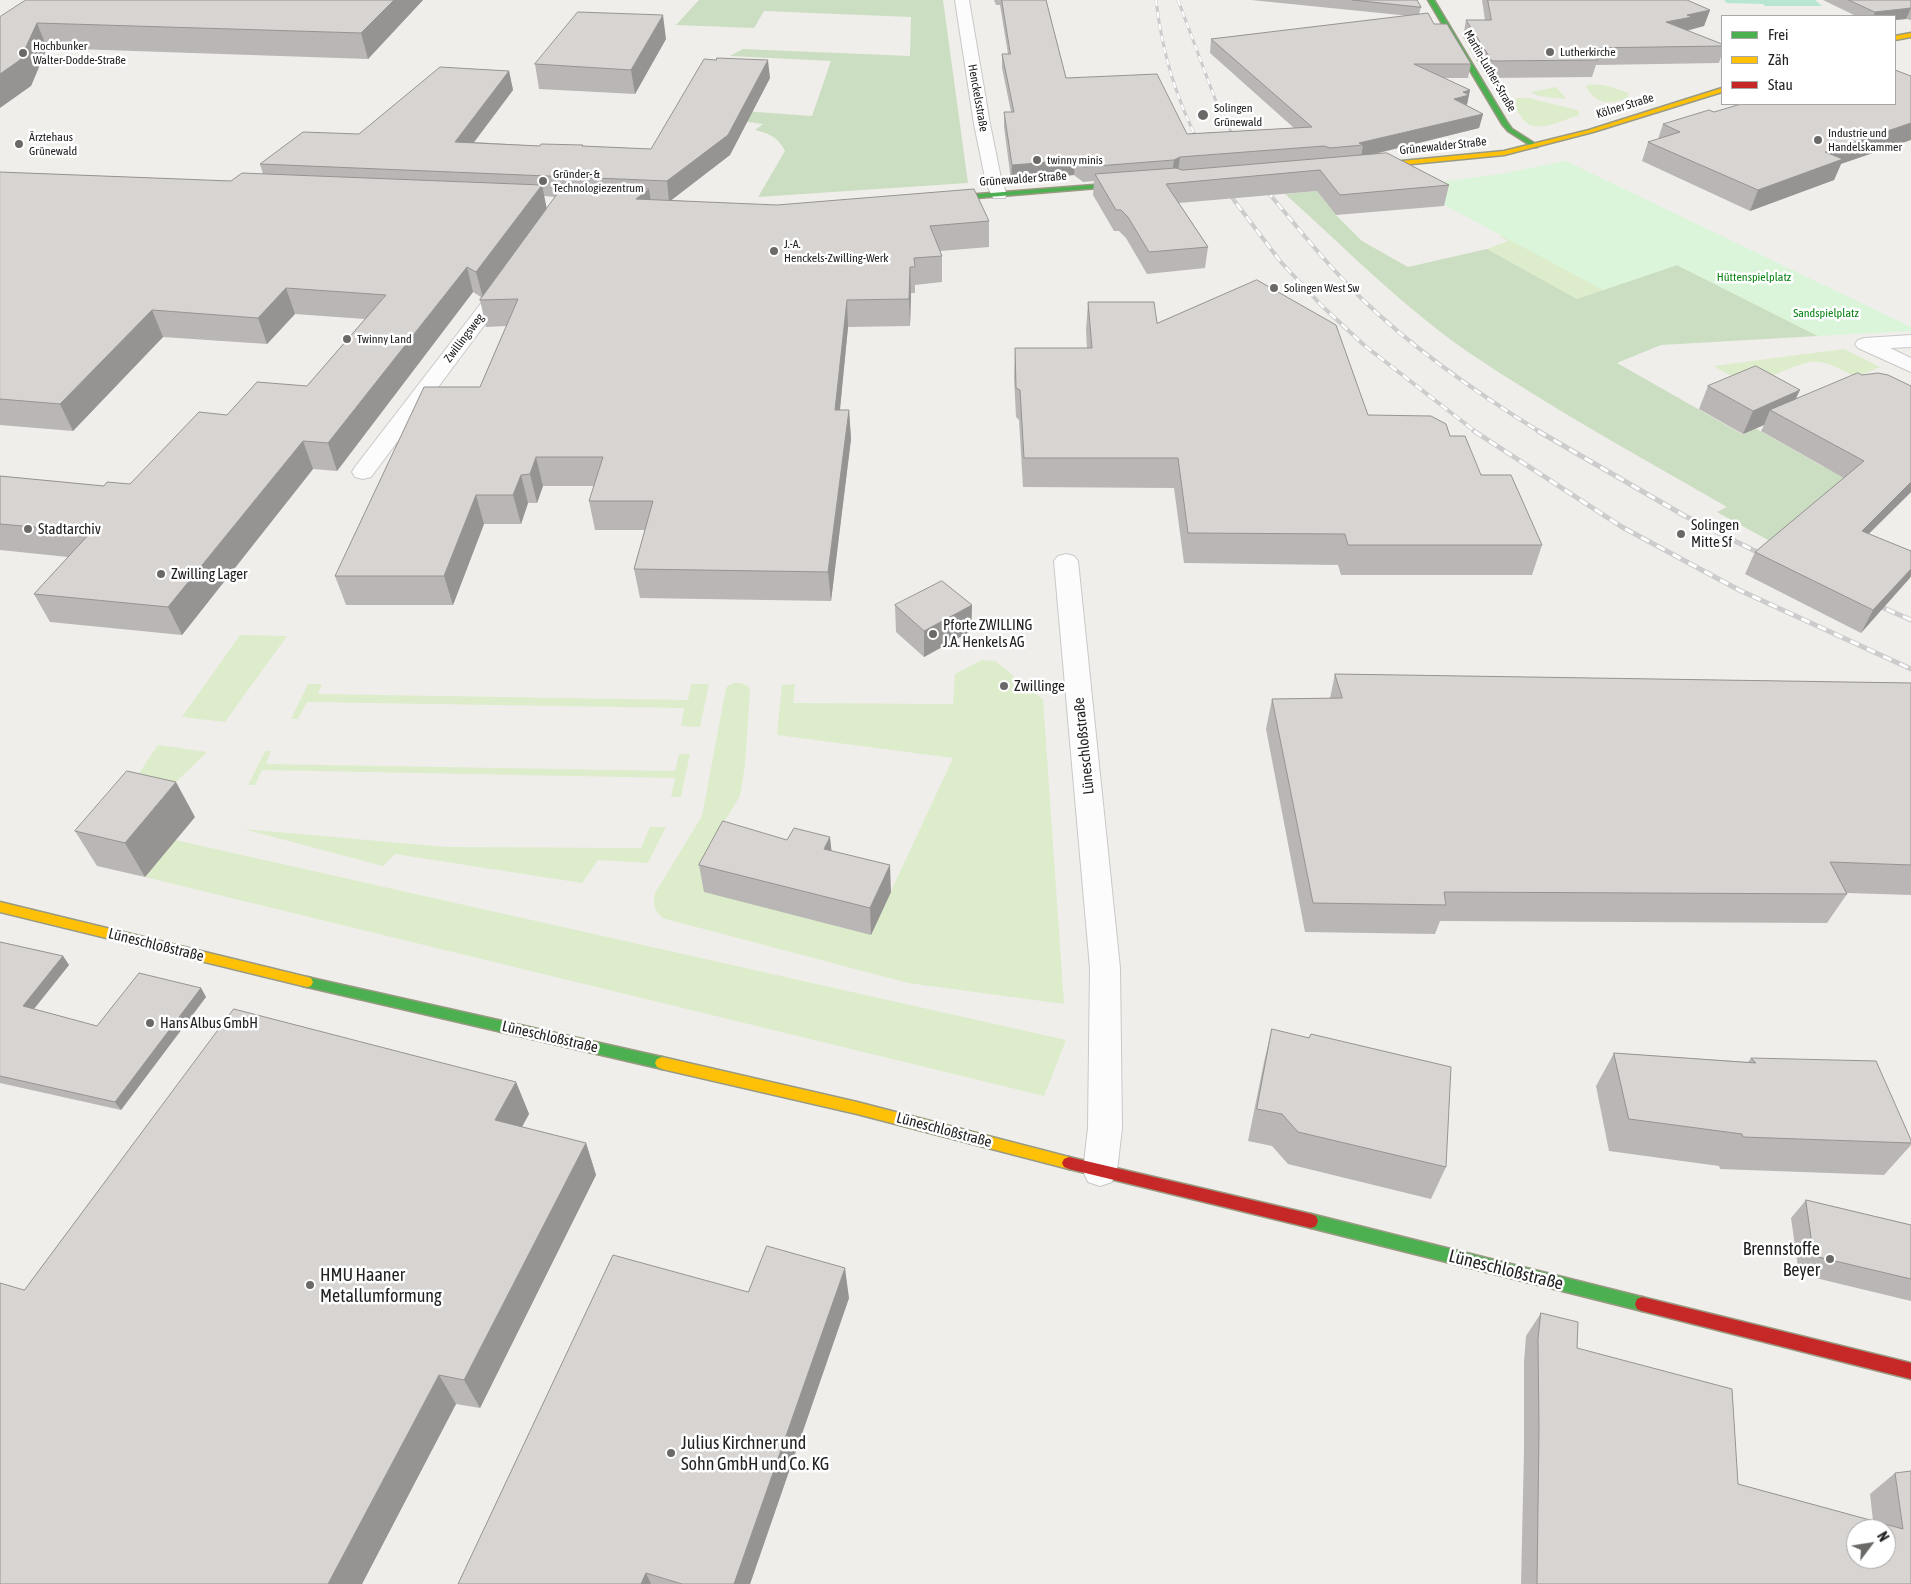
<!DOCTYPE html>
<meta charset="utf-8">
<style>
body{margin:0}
#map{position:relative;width:1911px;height:1584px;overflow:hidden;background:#f0eeeb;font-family:"Asap Condensed",sans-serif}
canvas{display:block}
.legend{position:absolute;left:1721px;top:15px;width:175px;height:90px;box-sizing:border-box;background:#fff;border:1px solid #a7a7a7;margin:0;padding:6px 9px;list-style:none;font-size:15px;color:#222}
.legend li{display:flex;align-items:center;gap:10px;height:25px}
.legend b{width:25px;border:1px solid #a7a7a7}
.north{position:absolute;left:1846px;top:1519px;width:50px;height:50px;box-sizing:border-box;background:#fff;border:1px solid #a7a7a7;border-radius:50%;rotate:59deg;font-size:14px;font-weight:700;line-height:20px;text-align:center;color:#222}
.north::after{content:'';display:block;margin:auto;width:18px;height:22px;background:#6a6968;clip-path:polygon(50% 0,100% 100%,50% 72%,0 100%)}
</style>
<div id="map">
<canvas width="1911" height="1584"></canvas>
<ul class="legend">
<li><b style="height:6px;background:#4caf50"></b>Frei</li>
<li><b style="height:6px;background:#ffc107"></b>Zäh</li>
<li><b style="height:6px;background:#c62828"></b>Stau</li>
</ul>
<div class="north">N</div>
</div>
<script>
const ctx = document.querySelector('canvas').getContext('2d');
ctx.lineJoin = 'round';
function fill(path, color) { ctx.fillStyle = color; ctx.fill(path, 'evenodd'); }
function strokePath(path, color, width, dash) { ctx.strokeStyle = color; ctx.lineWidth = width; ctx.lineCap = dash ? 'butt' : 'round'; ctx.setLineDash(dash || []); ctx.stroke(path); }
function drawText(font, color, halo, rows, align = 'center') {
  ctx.font = font + ' "Asap Condensed",sans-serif'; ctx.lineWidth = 5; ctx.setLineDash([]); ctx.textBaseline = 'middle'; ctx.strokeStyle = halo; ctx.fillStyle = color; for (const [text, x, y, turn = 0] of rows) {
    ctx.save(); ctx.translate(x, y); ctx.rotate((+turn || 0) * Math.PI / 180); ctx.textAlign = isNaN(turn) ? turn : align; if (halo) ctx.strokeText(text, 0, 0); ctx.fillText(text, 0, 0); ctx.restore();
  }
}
const grass = new Path2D(`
 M1588 85C1600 83 1617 88 1628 93L1629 97C1609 105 1599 106 1586 87Z
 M1556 87 1566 98 1565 99 1538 96 1531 92Z
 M1518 98H1529L1573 109 1579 111V115C1566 119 1541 132 1528 124 1521 119 1516 108 1511 101Z
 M1571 210 1677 265 1577 299 1487 249 1508 241 1500 236Z
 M1844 349 1880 367 1856 377C1815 356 1816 358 1774 375L1771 379 1776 385 1798 397 1782 403 1713 366Z
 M240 635 287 636 225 722 182 717Z
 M982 660 995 661 1043 699 1064 1004 908 983 662 918C655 910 652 904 655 893L702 816 726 688C733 681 739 682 748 686L750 691 745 765 740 796 711 843 871 934 953 758 777 735 782 685 795 684 793 703 953 704 955 674Z
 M308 684H322L318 694 688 700 691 684H709L700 727 681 726 684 708 307 702 298 719H291Z
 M158 745 207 752 173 785 137 776Z
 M265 751H271L266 764 675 771 679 754H690L681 797H671L675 778 262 770 255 785H248Z
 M650 827H666L648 863 598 860 582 883 395 854 383 866 243 829 446 847 641 848Z
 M175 840 1066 1040 1044 1096 145 877Z`);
const forest = new Path2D(`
 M699 0H943L968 183 758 197 785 151C778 137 770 134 755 130L763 124 695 115 701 108 812 116 831 61 730 56 743 49 910 56 911 17 764 11 754 28 676 25Z
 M1317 191 1336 215 1362 241 1408 267 1487 249 1577 299 1677 265 1818 336 1661 345 1617 363 1742 434 1755 428 1824 467 1885 455 1777 545 1717 512 1727 507C1640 457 1551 408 1468 352 1402 306 1344 247 1285 194Z`);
const park = new Path2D(`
 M1566 161 1911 327V331L1818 336 1677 265 1603 290 1409 186 1501 174Z`);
const pitch = new Path2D(`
 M1724 0H1815L1822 6H1765L1763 4 1727 3Z`);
const street = new Path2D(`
 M955 0H969L990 124 1002 183 1007 194 1005 198H993L986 183 974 124Z
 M506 278 513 280 515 284 371 477 363 479 355 477 352 472 355 467 499 280Z
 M1911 335V347L1890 348 1911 358V372L1858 348 1855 344 1858 340 1865 338Z
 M1066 554 1074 556 1078 561 1120 968 1122 1128 1117 1171 1112 1182 1100 1186 1088 1182 1083 1171 1088 1128 1090 968 1054 561 1058 556Z`);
const fast = new Path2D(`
 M1428 0H1434L1507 122 1512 129 1537 145V147H1533L1508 131 1502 124Z
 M1132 182 1134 183V185L940 201 937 199 940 197Z
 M307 977 662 1057 667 1059 669 1063 667 1067 662 1069 307 987 303 986 301 982 303 978Z
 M1311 1214 1642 1297 1647 1299 1649 1304 1647 1309 1642 1311 1311 1228 1306 1226 1304 1221 1306 1216Z`);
const slow = new Path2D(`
 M1911 33V37L1895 40V36Z
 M1722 88V92L1593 132 1504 155 1371 168 1368 166 1371 164 1504 151 1589 130Z
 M0 902 307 977 311 978 313 982 311 986 307 987 0 912Z
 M662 1057 857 1102 1069 1157 1074 1159 1076 1163 1074 1167 1069 1169 857 1114 662 1069 657 1067 655 1063 657 1059Z`);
const jam = new Path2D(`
 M1069 1157 1311 1214 1316 1216 1318 1221 1316 1226 1311 1228 1069 1169 1064 1167 1062 1163 1064 1159Z
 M1642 1297 1911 1363V1379L1642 1311 1637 1309 1635 1304 1637 1299Z`);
const railFar2 = new Path2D(`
 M1156 0C1162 52 1176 99 1200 145
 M1178 0 1217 104 1237 143
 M1262 184 1268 192
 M1225 188 1228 192`);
const railFar1 = new Path2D(`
 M1227 191 1280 261 1322 306 1365 346 1476 432
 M1267 191C1298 228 1328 266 1363 300 1416 351 1477 393 1540 432`);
const rail = new Path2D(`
 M1474 431 1622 527 1739 590 1911 669
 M1538 431 1685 516 1769 558
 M1870 602 1911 620`);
const wall = new Path2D(`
 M423 0 368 59 47 48 31 86 0 17Z
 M994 0H1046L1066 78 1187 134 1294 128 1210 53 1211 39 1410 16 1251 0H1417L1421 7 1419 14 1434 24 1471 64 1468 78H1444L1470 90 1466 105 1483 114 1479 128 1375 154 1449 185 1444 206 1336 215 1317 191 1179 203 1208 247 1205 268 1147 274 1126 238 1119 231H1114L1093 195 1094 181 1083 182 1074 175 1011 180 1004 127V112H1011L1002 68V54H1008L1000 5H996Z
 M1482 0H1687L1710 10 1704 26 1687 31 1722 44V54L1719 63 1596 65 1592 77 1487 78 1463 37 1466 20H1485Z
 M1823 0H1911V20L1906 19 1895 20V16H1856Z
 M666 39 635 94 539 89 535 64Z
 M509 71 513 90 474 142 540 146 583 145V146L651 149 770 78 730 155 671 200 989 221V247L940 251 942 256V282L915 285V293H911L910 326 848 327 840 410H849L851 439 831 601 640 598 634 569 645 530H595L589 501 594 486H543L537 503H528L521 524H484L453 605H346L335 576 480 387 506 326 486 327 480 300 481 297 473 292 337 471 313 469 182 635 50 622 34 594 68 557 0 550V476L104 486 130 484 227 415 307 386 365 319 295 314 267 344 163 337 73 431 0 425V172L231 181 263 174 260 164 359 134ZM544 196 555 197 547 209Z
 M1663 124 1841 164 1834 180 1750 211 1642 161 1648 142 1658 139Z
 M1088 302 1157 323 1368 415 1450 436 1481 475 1542 545 1532 575H1341L1338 565 1184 563 1174 488 1023 487 1019 420 1016 417 1014 377 1015 348H1087L1086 330Z
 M1862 375 1911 386V492L1869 534 1911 551V576L1861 633 1745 574 1755 552 1844 478 1761 431 1764 425 1743 434 1699 409 1708 386 1796 399Z
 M895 605H972L971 631 924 657 896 632Z
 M1335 674 1911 683V895L1847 893V894L1827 923 1440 921 1435 934 1305 932 1266 729 1272 699 1330 698Z
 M195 817 145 877 97 866 75 831Z
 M787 840 832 851 891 892 871 935 704 892 699 865Z
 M0 942 63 956 69 965 34 1009 97 1026 201 988 206 997 121 1110 0 1083Z
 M1272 1029 1446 1167 1431 1199 1288 1164 1272 1146 1248 1141 1264 1062Z
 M1614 1053 1748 1062 1751 1058 1911 1140V1145L1884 1175 1720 1169 1719 1166 1609 1151 1596 1086Z
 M516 1082 529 1114 522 1127 586 1143 596 1175 480 1408 456 1404 362 1584H0L24 1290Z
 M1806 1200 1911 1225V1301L1799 1274 1791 1218Z
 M748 1292 849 1298 750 1584H458Z
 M1541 1313 1577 1348 1738 1484 1873 1521 1870 1494 1895 1473 1911 1584H1521L1524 1450V1362L1526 1336Z`);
const shadedWall = new Path2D(`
 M394 0H423L368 59 361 33Z
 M1911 8 1906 19 1895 20V16H1873L1875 12Z
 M1710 10 1704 26 1688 30 1687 33 1666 22 1687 15Z
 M663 15 666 39 635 94 631 70Z
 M37 23 47 48 31 86 0 108V74Z
 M768 60 770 78 730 155 669 202 667 181Z
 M509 71 513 90 460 161 455 142Z
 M1470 90 1467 105 1454 99 1463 92Z
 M1483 114 1479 128 1361 157 1363 145 1359 143Z
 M1911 123V140L1841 164 1834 180 1750 211 1758 190 1825 152Z
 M1180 157 1178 172 1172 175 1174 160Z
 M1075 160 1074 175 1011 180 1012 165Z
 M542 185 547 210 483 298 476 272Z
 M649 189 653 215 636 199Z
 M467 267 473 292 337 471 328 443Z
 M910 267 911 293 910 326 909 299Z
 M286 288 295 314 267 344 258 318Z
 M847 300 848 327 837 438 835 410Z
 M152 310 163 337 73 431 60 404Z
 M1800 390 1789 413 1770 410 1764 425 1743 434 1753 411Z
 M849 410 851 439 831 601 828 572Z
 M303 441 313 469 182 635 168 607Z
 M536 457 543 486 537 503 530 474Z
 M521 475 528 503 521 524 513 495Z
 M1911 482V492L1850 552 1862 531Z
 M476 495 484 524 453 605 444 576Z
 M1911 569V576L1910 578 1861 633 1873 610Z
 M972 605 971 631 924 657V631Z
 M176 782 195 817 145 877 125 843Z
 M830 837 833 864 824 849Z
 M890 865 891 892 871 935 870 908Z
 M63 956 69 965 29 1015 23 1006Z
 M201 988 206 997 121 1110 115 1102Z
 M516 1082 529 1114 508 1152 495 1120Z
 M586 1143 596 1175 480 1408 464 1380Z
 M845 1268 849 1298 750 1584H734Z
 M439 1375 456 1404 362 1584H328Z
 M646 1573 651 1584H641Z`);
const building = new Path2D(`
 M26 0H394L361 33 37 23 20 60 0 74V17Z
 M1002 0H1046L1066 78 1157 74 1187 134 1312 127 1211 39 1428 13 1434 24H1447L1471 64H1414L1470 90 1463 92 1469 95 1454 99 1483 114 1359 143 1363 145 1330 148 1324 146 1180 157 1174 160 1084 167 1075 160 1012 165 1004 112H1014L1002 54H1010Z
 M1353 0H1417L1421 7Z
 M1488 0H1687L1710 10 1687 15 1692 17 1666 22 1722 44V46L1588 48 1598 60 1492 61 1466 20H1491Z
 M1849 0H1911V8L1875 12Z
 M578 12 663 15 631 70 535 64Z
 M717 58 768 60 728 135 667 181 260 164 303 132 359 134 440 67 509 71 455 142 540 146 541 144 583 145 582 146 651 149 704 59 716 60Z
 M1895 70 1911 76V123L1825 152 1843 159 1758 190 1648 142 1680 132 1663 124 1709 110 1714 112 1741 104H1895Z
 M1387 153 1449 185 1340 195 1320 170 1166 184 1208 247 1149 252 1128 217 1121 210H1116L1095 174 1176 168 1182 170Z
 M0 172 231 181 242 173 542 185 476 272 467 267 328 443 303 441 168 607 34 594 91 532 0 524V476L104 486 107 482 130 484 199 412 227 415 257 382 307 386 386 295 286 288 258 318 152 310 60 404 0 399Z
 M564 185 649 189 636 199 777 205 974 189 989 221 930 226 942 256 914 258 915 267H910L909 299 847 300 835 410H849L828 572 634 569 653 501H589L603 457H536L530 474 521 475 513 495H476L444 576H335L424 387H480L518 299 480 300Z
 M1257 280 1336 325 1368 415 1431 416 1446 424 1450 436H1465L1481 475H1511L1542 545H1348L1345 534 1188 533 1178 458H1024L1020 390 1016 388 1015 348H1092L1088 302H1154L1157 323Z
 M1756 366 1800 390 1753 411 1708 386Z
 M1858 373 1862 375 1878 373 1888 375 1911 386V482L1862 531 1911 551V569L1873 610 1755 552 1864 461 1770 410Z
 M942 581 972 605 924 631 895 605Z
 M1335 674 1911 683V865L1830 862 1847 894 1444 892 1446 905 1313 903 1272 699 1342 698Z
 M127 771 176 782 125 843 75 831Z
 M723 821 787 840 794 828 830 837 824 849 890 865 870 908 699 865Z
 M0 942 63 956 23 1006 97 1026 139 973 201 988 115 1102 0 1076Z
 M234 1009 516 1082 495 1120 586 1143 464 1380 439 1375 328 1584H0V1283L24 1290Z
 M1272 1029 1309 1038 1311 1034 1451 1067 1446 1167 1298 1132 1282 1114 1257 1109Z
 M1614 1053 1756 1063 1751 1058 1876 1061 1911 1140V1143L1743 1137 1742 1134 1629 1119Z
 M1806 1200 1911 1225V1279L1814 1256Z
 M767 1246 845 1268 734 1584H682L646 1573 641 1584H458L613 1255 748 1292Z
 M1541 1313 1578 1322 1577 1348 1732 1389 1738 1484 1903 1529 1895 1473 1911 1471V1584H1537L1539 1429 1538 1340ZM1856 1529H1886V1559H1856Z`);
const markers = [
 [1550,52,5,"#6a6968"],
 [23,53,5,"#6a6968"],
 [1203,115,6,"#6a6968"],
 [1818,140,5,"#6a6968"],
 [19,144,5,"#6a6968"],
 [1037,160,5,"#6a6968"],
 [543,181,5,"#6a6968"],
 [774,251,5,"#6a6968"],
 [1274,288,5,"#6a6968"],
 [347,339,5,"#6a6968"],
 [28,529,5,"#6a6968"],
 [1681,534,5,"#6a6968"],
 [161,574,5,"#6a6968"],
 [933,634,5,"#6a6968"],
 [1004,686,5,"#6a6968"],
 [150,1023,5,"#6a6968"],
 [1830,1259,5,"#6a6968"],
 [310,1285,5,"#6a6968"],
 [671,1453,5,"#6a6968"]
];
const farPoinames = [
 ["Hochbunker",33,46],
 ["Walter-Dodde-Straße",33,60],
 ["Lutherkirche",1560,52],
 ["Solingen",1214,108],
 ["Grünewald",1214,122],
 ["Industrie und",1828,133],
 ["Handelskammer",1828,147],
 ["Ärztehaus",29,137],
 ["Grünewald",29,151],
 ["twinny minis",1047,160],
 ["Gründer- &",553,174],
 ["Technologiezentrum",553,188],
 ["J.-A.",784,244],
 ["Henckels-Zwilling-Werk",784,258],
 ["Solingen West Sw",1284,288],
 ["Twinny Land",357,339]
];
const farStreetnames = [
 ["Martin-Luther-Straße",1490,71,60],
 ["Henckelsstraße",978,98,80],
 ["Kölner Straße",1625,106,-17],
 ["Grünewalder Straße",1443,146,-6],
 ["Grünewalder Straße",1023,179,-4],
 ["Zwillingsweg",464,338,-53]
];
const farParknames = [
 ["Hüttenspielplatz",1754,277],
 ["Sandspielplatz",1826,313]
];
const poiNames = [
 ["Solingen",1691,525],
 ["Mitte Sf",1691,542],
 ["Stadtarchiv",38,529],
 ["Zwilling Lager",171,574],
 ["Pforte ZWILLING",943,625],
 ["J.A. Henkels AG",943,642],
 ["Zwillinge",1014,686],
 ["Hans Albus GmbH",160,1023]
];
const streetNames = [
 ["Lüneschloßstraße",1084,746,-96],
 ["Lüneschloßstraße",156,945,14],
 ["Lüneschloßstraße",550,1037,13],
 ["Lüneschloßstraße",944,1130,15]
];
const nearPoinames = [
 ["Brennstoffe",1820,1249,"right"],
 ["Beyer",1820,1270,"right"],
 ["HMU Haaner",320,1275],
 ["Metallumformung",320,1296],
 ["Julius Kirchner und",681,1443],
 ["Sohn GmbH und Co. KG",681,1464]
];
const nearStreetnames = [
 ["Lüneschloßstraße",1506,1270,14]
];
fill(grass, '#ddeccb');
fill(forest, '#cbdec1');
fill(park, '#daf5da');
fill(pitch, '#b7e6d2');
strokePath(street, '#c9c8c7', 2);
strokePath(fast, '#999a82', 3);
strokePath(slow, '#999a82', 3);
strokePath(jam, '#999a82', 3);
fill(street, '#fdfcfc');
fill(fast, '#4caf50');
fill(slow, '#ffc107');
fill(jam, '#c62828');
strokePath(railFar2, '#ccc', 3);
strokePath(railFar1, '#ccc', 4);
strokePath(rail, '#ccc', 5);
strokePath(railFar2, '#fff', 2, [6]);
strokePath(railFar1, '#fff', 2.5, [8]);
strokePath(rail, '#fff', 3, [9]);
fill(wall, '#b9b6b5');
fill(shadedWall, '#969493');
fill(building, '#d7d4d2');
strokePath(building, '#969493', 1);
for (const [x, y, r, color] of markers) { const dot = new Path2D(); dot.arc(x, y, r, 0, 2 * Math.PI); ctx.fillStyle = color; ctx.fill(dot); strokePath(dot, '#fff', 2); }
drawText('12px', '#222', '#fff', farPoinames, 'left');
drawText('12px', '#222', '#fff', farStreetnames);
drawText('12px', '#0c8416', '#fff', farParknames);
drawText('15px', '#222', '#fff', poiNames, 'left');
drawText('15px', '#222', '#fff', streetNames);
drawText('18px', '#222', '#fff', nearPoinames, 'left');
drawText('18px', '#222', '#fff', nearStreetnames);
</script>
